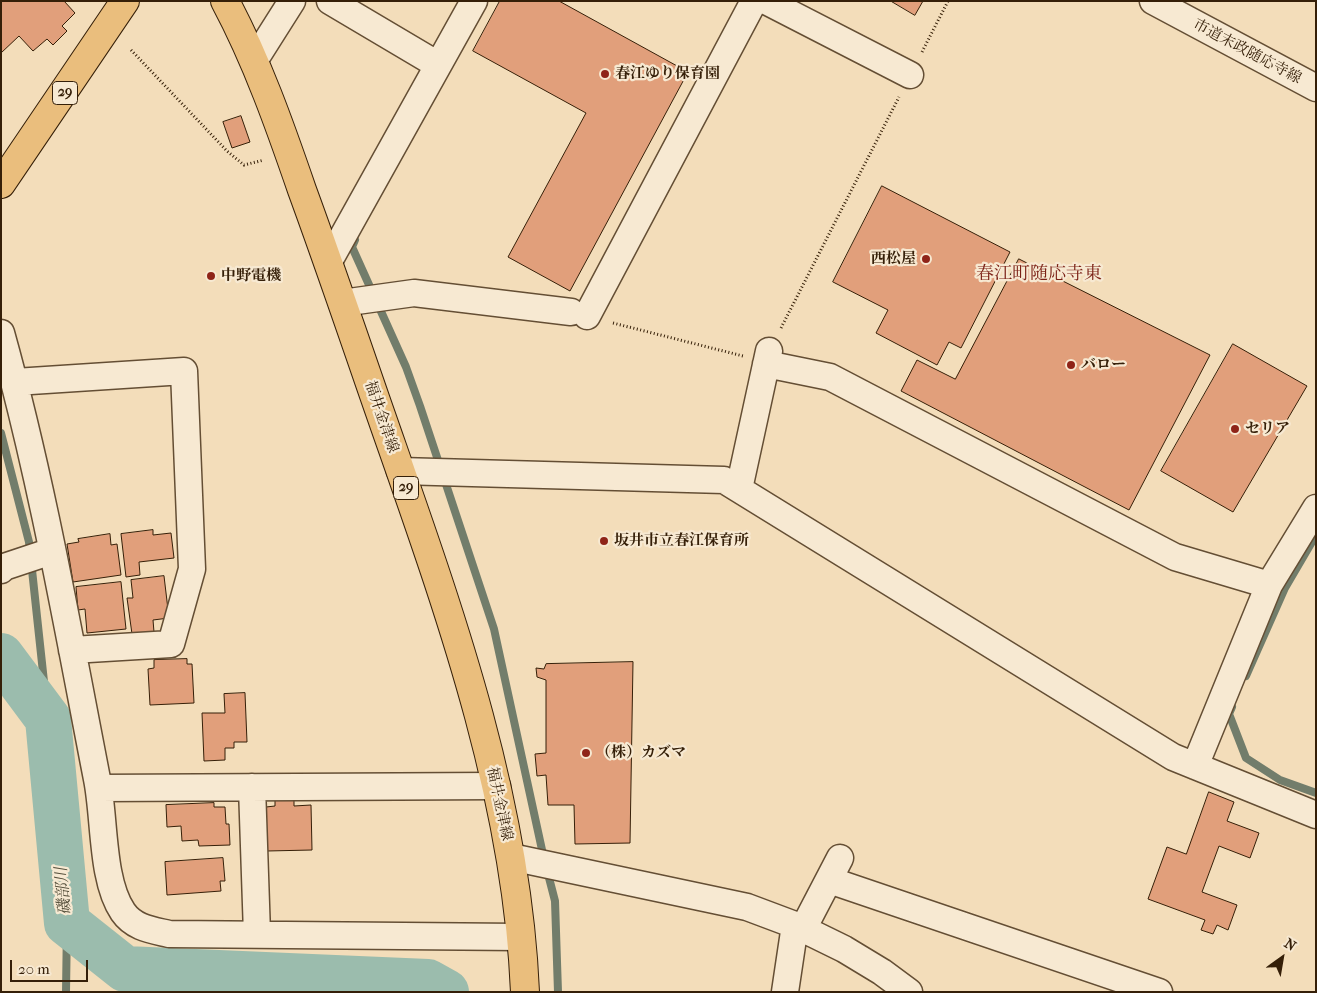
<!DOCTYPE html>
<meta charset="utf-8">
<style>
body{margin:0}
#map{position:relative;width:1317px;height:993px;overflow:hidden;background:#f3ddba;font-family:"IM FELL French Canon",serif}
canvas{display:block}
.frame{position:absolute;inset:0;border:2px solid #351f08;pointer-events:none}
.north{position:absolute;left:1257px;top:933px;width:50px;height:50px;-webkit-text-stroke:4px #f7e9d2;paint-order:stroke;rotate:32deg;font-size:14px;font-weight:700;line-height:20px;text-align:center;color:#351f08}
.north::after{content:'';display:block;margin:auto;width:18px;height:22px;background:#351f08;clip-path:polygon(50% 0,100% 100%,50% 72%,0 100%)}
.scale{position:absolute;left:10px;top:960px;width:78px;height:22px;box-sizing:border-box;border:2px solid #351f08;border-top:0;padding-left:6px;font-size:15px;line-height:18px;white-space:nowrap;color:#351f08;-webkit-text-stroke:4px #f7e9d2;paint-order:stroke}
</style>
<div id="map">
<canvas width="1317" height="993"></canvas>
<div class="frame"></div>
<div class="north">N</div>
<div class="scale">20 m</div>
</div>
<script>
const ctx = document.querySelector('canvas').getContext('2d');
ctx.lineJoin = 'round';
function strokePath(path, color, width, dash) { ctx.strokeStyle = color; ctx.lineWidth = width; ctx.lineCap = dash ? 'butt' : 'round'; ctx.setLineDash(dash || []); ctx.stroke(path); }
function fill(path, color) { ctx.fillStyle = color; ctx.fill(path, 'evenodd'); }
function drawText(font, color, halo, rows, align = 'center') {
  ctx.font = font + ' "IM FELL French Canon","Noto Serif JP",serif'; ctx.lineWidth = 4.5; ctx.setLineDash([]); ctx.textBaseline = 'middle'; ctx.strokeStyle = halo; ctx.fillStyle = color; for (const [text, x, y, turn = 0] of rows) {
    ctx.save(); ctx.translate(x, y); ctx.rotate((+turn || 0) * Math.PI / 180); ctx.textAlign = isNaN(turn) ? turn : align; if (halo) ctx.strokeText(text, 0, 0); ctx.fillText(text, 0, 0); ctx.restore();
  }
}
const stream = new Path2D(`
 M355 240 352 247 406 367 420 406 494 629 544 859
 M1 433 29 542 48 719
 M1246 676 1285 588 1316 535
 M1232 707 1229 714 1246 758 1280 780 1316 793
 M547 870 555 901 558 992
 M66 992 67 923`);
const river = new Path2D(`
 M1 656 48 719 67 923 125 969 428 982 446 992`);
const building = new Path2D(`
 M1 1H64L75 13 62 26 67 31 53 45 47 39 33 51 19 36 1 53Z
 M500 1H559L688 72 570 291 508 257 586 113 473 51Z
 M891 1H923L915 15Z
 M241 116 250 142 232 148 223 122Z
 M882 186 1010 252 961 348 949 342 937 365 876 333 888 310 833 282Z
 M1019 259 1210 355 1129 510 901 391 917 360 955 379Z
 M1233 344 1307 386 1233 512 1161 471Z
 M153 530V535L171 533 174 558 139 562 140 575 126 577 121 534Z
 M110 534 111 545 117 544 121 575 73 582 67 544 79 542 78 539Z
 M164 576 169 618 153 620 154 632 132 634 127 598H133L131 580Z
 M121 582 126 629 87 633 85 609 78 610 76 587Z
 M187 659V664H192L194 703 150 705 148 669 154 668V660Z
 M633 662 630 843 575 844 574 805H548L546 775 537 776 535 754 546 753V680L537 677 536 668 544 669 546 664Z
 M245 693 247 742H234V748H225V760L204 761 202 713H225L224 694Z
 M1209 792 1234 802 1227 821 1259 833 1250 858 1219 846 1202 892 1237 905 1228 930 1217 925 1213 934 1201 930 1205 920 1148 899 1167 847 1186 854Z
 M294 798V806L311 805 312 850 267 851 266 807 275 806V799Z
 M214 803V807H225L226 824H229L230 845 199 846 198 840 182 841 181 826 167 827 166 805Z
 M223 858 225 881H220L221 891 167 895 165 862Z`);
const path = new Path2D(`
 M131 50 227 151 244 165 264 160
 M922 52 948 1
 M613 323 743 356
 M781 328 899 97`);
const minor = new Path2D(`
 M330 1 438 65
 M766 1 910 75
 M1153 1 1316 88
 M254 61 292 1
 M328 263 474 1
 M342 303 414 293 571 312
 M587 316 754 1
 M1 333C42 480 68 630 97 779 105 818 101 880 123 912 134 928 152 930 169 934L520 937
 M766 364 830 377 1175 557 1269 585
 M15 382 184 371 192 569 171 644 72 650
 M400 471 724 480 1173 757 1316 815
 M739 489 769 351
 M1 570 4 567 52 551
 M1195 766 1269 585 1316 508
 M252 787 257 934
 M99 788 497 786
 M511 857 747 907 795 925 844 949 882 972 909 992
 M829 880 1159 992
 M803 929 840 858
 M785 992 795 925`);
const major = new Path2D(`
 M225 1C257 61 280 126 302 190 324 250 345 311 366 372 435 573 516 777 525 992
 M1 184 125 1`);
const markers = [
 [605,74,5,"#8f2418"],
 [926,259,5,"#8f2418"],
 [211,276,5,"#8f2418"],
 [1071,365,5,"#8f2418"],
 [1235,429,5,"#8f2418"],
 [604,541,5,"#8f2418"],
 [586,753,5,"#8f2418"]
];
const shields = [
 [65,93,25],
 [406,488,25]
];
const shieldNames = [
 ["29",65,93],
 ["29",406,488]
];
const streetNames = [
 ["市道末政随応寺線",1247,52,28],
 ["福井金津線",381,417,71],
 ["福井金津線",499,804,78]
];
const poiNames = [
 ["春江ゆり保育園",615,74],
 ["西松屋",916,259,"right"],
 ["中野電機",221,276],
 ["バロー",1081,365],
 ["セリア",1245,429],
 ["坂井市立春江保育所",614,541],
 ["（株）カズマ",596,753]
];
const waterNames = [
 ["磯部川",64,891,-95]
];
const quarterNames = [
 ["春江町随応寺東",1039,275]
];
strokePath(stream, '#727d6b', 8);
strokePath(river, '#9bbcad', 46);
fill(building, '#e19f7b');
strokePath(building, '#351f08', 1);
strokePath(minor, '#644e34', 29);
strokePath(major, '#351f08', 30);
strokePath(path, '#351f08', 3, [1, 2.5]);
strokePath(minor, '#f7e9d2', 26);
strokePath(major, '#eabe7d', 28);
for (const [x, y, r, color] of markers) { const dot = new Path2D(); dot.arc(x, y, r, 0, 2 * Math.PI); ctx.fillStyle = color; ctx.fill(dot); strokePath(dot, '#f7e9d2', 2); }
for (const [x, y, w] of shields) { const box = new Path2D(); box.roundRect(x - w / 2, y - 11.5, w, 23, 4); ctx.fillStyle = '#f7e9d2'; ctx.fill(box); strokePath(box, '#351f08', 1); }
drawText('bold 14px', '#351f08', null, shieldNames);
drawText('15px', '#351f08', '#f7e9d2', streetNames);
drawText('bold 15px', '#351f08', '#f7e9d2', poiNames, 'left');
drawText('italic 16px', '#544e3a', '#f7e9d2', waterNames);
drawText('18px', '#7a1f14', '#f7e9d2', quarterNames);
</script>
